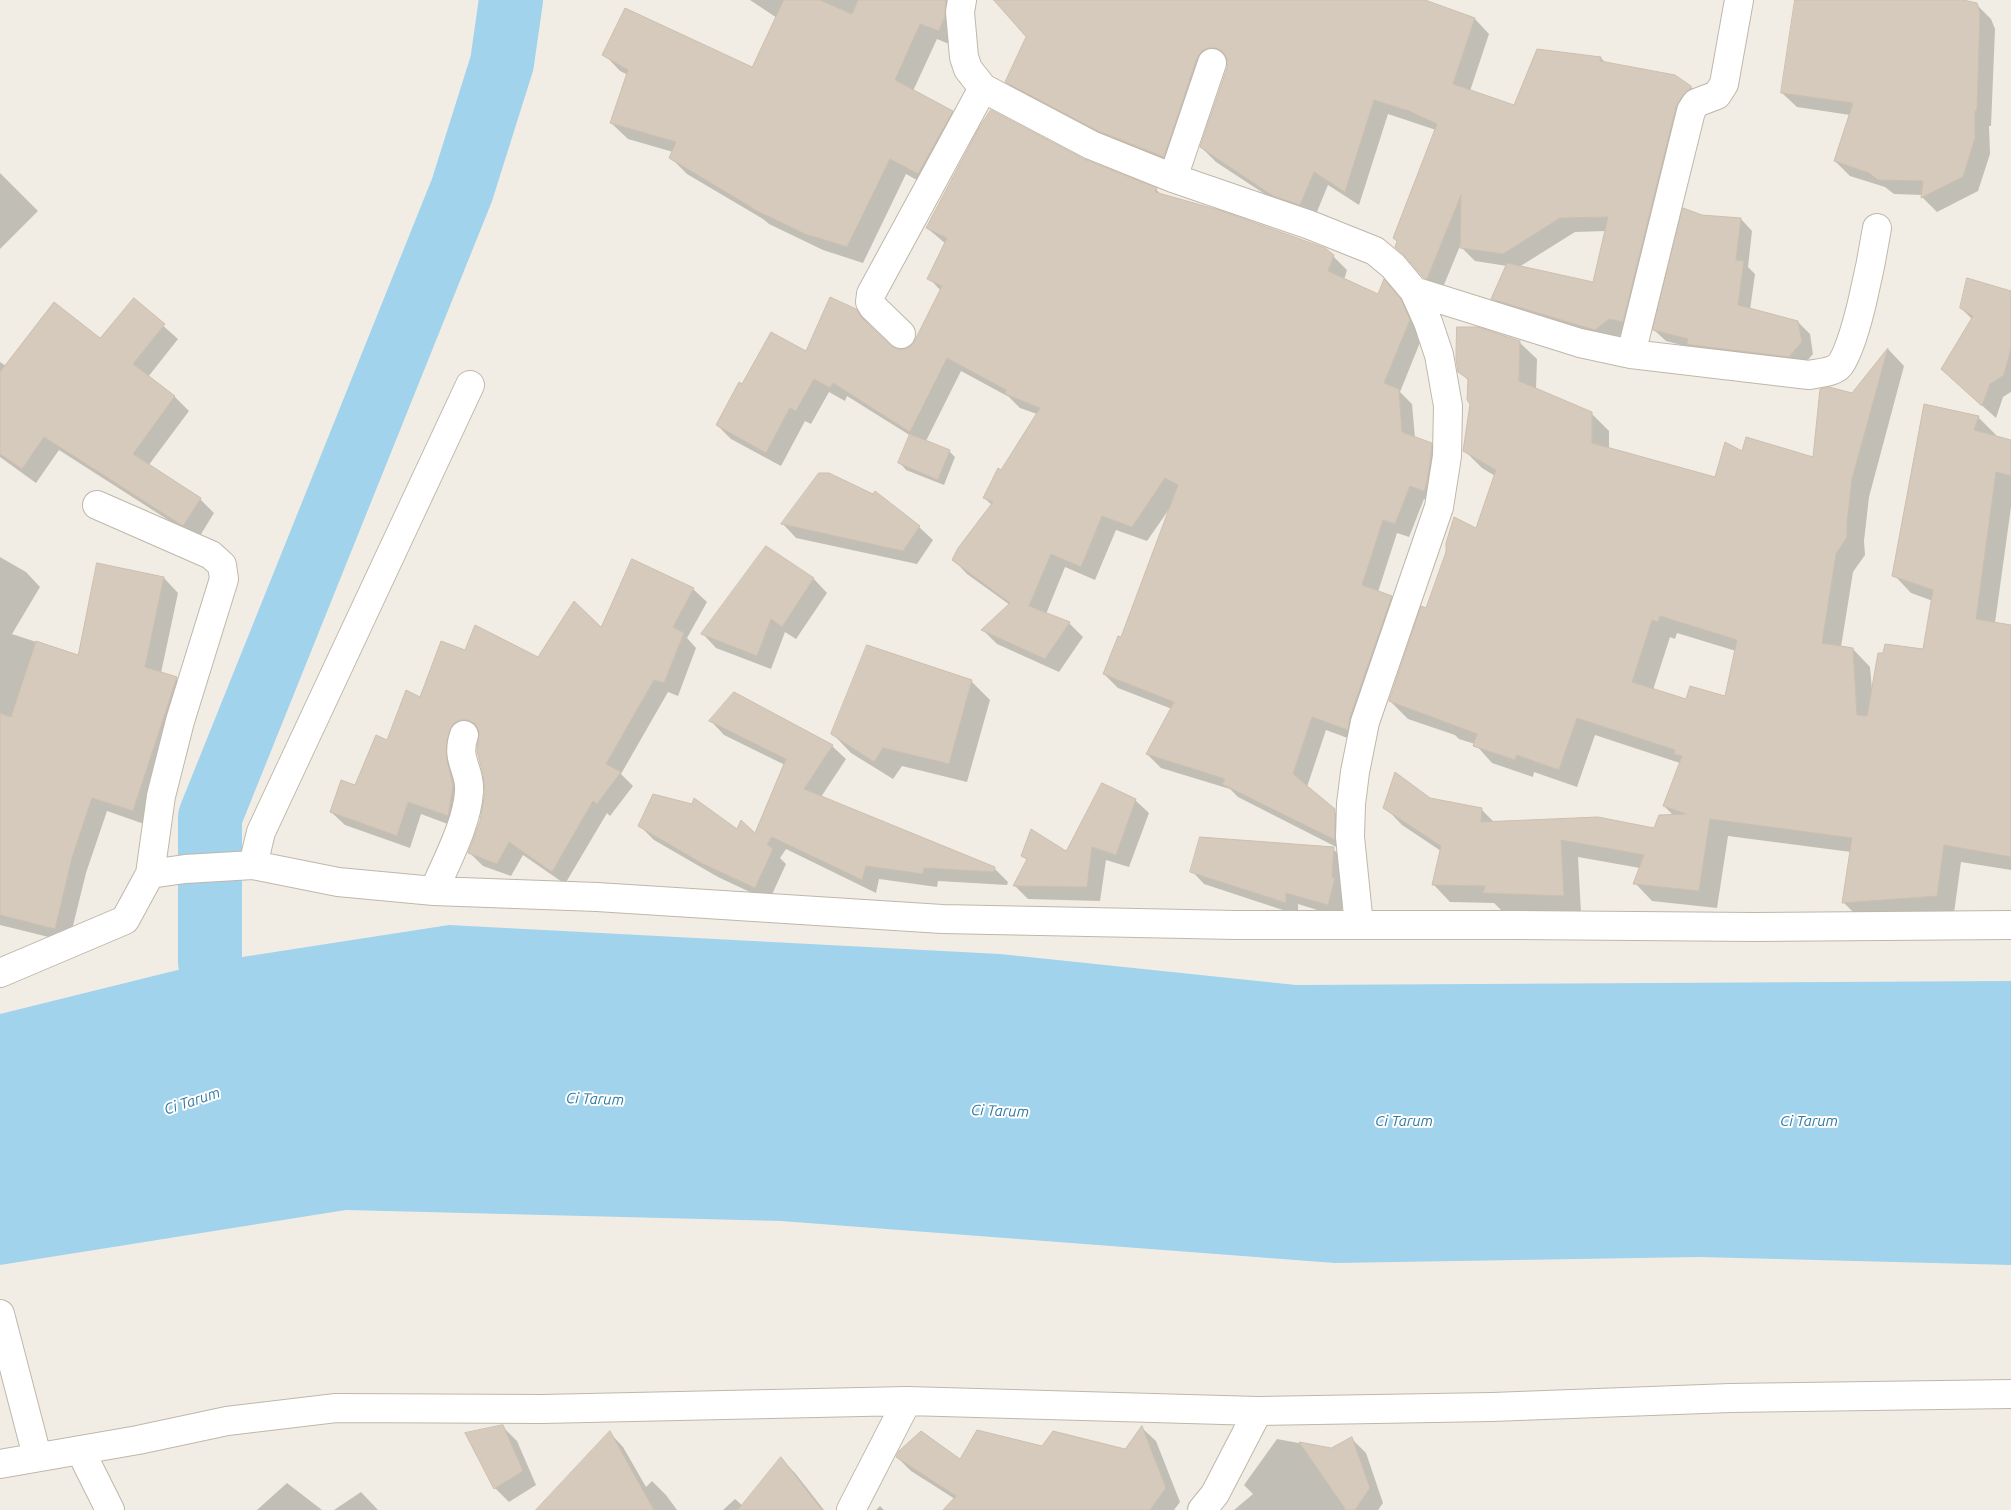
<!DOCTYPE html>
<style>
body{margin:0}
canvas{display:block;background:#f1ede4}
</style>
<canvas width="2011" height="1510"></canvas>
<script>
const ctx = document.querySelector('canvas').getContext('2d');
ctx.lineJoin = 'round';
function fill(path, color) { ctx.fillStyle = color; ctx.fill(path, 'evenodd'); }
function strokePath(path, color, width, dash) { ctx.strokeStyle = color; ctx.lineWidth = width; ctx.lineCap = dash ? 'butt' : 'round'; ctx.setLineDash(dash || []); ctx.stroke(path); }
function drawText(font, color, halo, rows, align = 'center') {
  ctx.font = font + ' Ubuntu,sans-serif'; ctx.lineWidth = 4; ctx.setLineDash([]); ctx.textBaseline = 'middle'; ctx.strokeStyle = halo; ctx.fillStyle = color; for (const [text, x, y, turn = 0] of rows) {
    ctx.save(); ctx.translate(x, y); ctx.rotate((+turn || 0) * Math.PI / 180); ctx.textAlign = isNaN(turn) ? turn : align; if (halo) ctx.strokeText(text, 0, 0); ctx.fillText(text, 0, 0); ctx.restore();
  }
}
const water = new Path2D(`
 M449 925 1000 954 1296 985 2011 981V1265L1699 1257 1335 1263 781 1221 346 1210 0 1265V1014L210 962Z`);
const shadow = new Path2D(`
 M750 0H962L956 47 937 39 913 91 952 112 968 128 935 190 906 174 863 263 823 250 769 224 763 219 687 174 670 157 673 152 628 139 611 123 628 75 620 71 604 54 753 68 777 18Z
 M1021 0H1405L1437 6 1475 19 1489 34 1470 91 1515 107 1538 50 1601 58 1606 63 1691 87 1705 101 1624 332 1610 344 1506 313 1492 298 1507 266 1475 261 1460 246 1441 292 1424 277 1436 130 1388 114 1359 205 1328 185 1314 219 1289 210 1216 162 1201 147 1228 68V62H1223L1178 171 1113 145 1020 96 1006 82 1034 24ZM1606 231 1594 283 1519 267 1575 232Z
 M1797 0H1956L1976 4 1991 19 1995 29 1991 126H1989L1990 154 1978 191 1937 212 1922 197V195L1894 194 1885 187 1850 176 1835 161 1850 115 1797 107 1782 93Z
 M1083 160 1156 189 1162 196 1333 256 1347 270 1344 280 1379 296 1384 281 1414 315 1423 335 1400 392 1412 404 1415 438 1431 444 1445 458 1438 504 1424 499 1409 537 1397 533 1378 592 1391 597 1405 611 1361 743 1326 730 1307 787 1349 825 1348 853 1238 797 1230 789 1161 768 1147 754 1172 709 1118 688 1104 674 1122 638 1172 505 1147 541 1116 530 1095 580 1065 567 1046 614 1069 623 1083 637 1059 672 997 644 983 630 1010 605 967 574 953 559 992 505 984 498 1037 414 1020 408 1009 397 961 371 926 441 949 451 955 457 944 485 906 470 900 463 911 436 847 396 845 401 829 392 811 424 805 421 781 466 731 439 717 425 743 385 806 353 856 310 890 347 896 350H905L914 345 941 291 929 278 946 244 927 228Z
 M0 173 38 211 0 249Z
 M1702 216 1741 219 1752 231 1748 267 1755 274 1750 310 1798 322 1810 334 1813 354 1801 368 1692 348 1666 341 1654 330Z
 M2011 292V392L2003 397 1996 418 1956 382 1972 319 1961 308Z
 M134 300 178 339 148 377 175 397 189 411 148 466 200 499 214 513 198 539 59 450 36 483 0 457V362L6 366 100 340Z
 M1519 342 1537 359 1536 390 1591 413 1609 431V449L1715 479 1742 453 1814 458 1852 394 1888 349 1904 366 1869 497 1864 541 1865 555 1853 572 1841 647 1853 649 1870 667 1872 690 1924 651 1933 601 1911 593 1894 575 1978 417 1996 435 1995 437 2011 442V507L1995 623 2011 626V870L1961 862 1954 913 1861 920 1843 902 1851 852 1728 836 1717 908 1652 901 1635 883 1640 868 1578 857 1581 913 1502 911 1494 903 1450 902 1433 884 1441 851 1402 825 1385 807 1429 799 1482 810 1494 822 1655 830 1674 816 1664 806 1680 763 1595 735 1577 787 1534 772 1533 777 1492 763 1475 744 1459 739 1455 735 1408 719 1390 701 1427 609 1477 530 1495 476 1482 468 1464 450 1471 403 1469 381 1459 371ZM1677 633 1736 651 1726 697 1687 701 1653 690 1670 637 1675 639Z
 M783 524 919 527 933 540 917 564 796 538Z
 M766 547 814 579 827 593 796 639 785 632 771 669 716 648 703 634Z
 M0 557 26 572 40 587 12 634 79 656 164 578 178 593 161 673 176 679 191 693 147 825 107 811 86 873 69 942 0 925Z
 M693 589 707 602 687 638 696 648 678 696 668 692 621 774 633 786 610 816 607 813 565 884 523 855 511 876 483 866 469 852 481 821 486 792 480 733H474L461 829 421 814 410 848 345 825 331 812 356 786 420 698 466 652 538 658Z
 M971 681 990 700 967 782 902 766 893 779 851 753 833 734Z
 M711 721 832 746 846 759 821 797 994 868 1008 882 1007 885 938 881 937 887 879 879 876 893 786 849 780 858 786 864 769 901 718 877 654 840 640 826 737 831 755 835 785 765 724 735Z
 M1135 800 1149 813 1129 867 1106 860 1100 901 1028 899 1015 886 1028 861 1023 855 1066 853Z
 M1333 849 1346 861 1347 891 1340 917 1298 904V915L1204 884 1192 871Z
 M503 1427 517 1441 536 1485 509 1502 495 1488Z
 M1142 1428 1156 1441 1180 1502 1174 1510H945L955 1499 911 1471 897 1457 961 1460 1043 1447 1126 1451Z
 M610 1433 623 1447 646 1487 652 1481 666 1495 677 1510H538Z
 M1277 1439 1331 1449 1352 1439 1366 1453 1383 1503 1378 1510H1234L1253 1494 1244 1485Z
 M781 1459 795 1473 824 1510H723L735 1499 743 1506Z
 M287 1483 322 1510H257Z
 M361 1492 378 1510H334Z
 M880 1506 884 1510H876Z`);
const river = new Path2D(`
 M225 1048 210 962V817L462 190 502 63 511 0`);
const building = new Path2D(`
 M784 0H820L852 14 858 0H946L945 16 939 31 920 24 895 80 953 111 918 174 890 159 847 247 805 234 751 208V207L669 158 676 142 610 123 628 70 602 55 625 8 752 67Z
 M994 0H1425L1475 18 1453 84 1514 105 1537 49 1601 57 1600 61 1675 75 1691 86V88L1683 95 1676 107 1623 322 1609 319 1595 330 1491 299 1507 263 1593 282 1608 217 1560 218 1503 254 1460 248 1461 195 1427 279 1423 277 1405 256 1395 247 1397 241 1393 238 1437 124 1409 111 1374 100 1345 192 1314 172 1300 205 1273 196 1200 147 1227 68V59L1223 52 1217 48H1208L1202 51 1197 58 1164 157 1098 131 1005 82 1026 37Z
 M1795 0H1963L1977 3 1980 13 1977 111H1975V138L1963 177 1921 198 1923 181 1878 180 1869 173 1834 161 1853 103 1781 93Z
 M991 110 1084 159 1157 188 1155 192 1222 211 1325 248 1334 255 1328 271 1378 294 1384 279 1401 299 1410 320 1384 383 1399 389 1402 432 1432 443 1431 455 1427 482 1424 491 1410 486 1395 524 1383 520 1362 585 1392 596 1350 717 1348 730 1312 717 1293 774 1335 809V840L1222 784 1225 779 1146 754 1174 702 1103 674 1118 636 1121 637 1178 485 1165 478 1132 527 1102 516 1081 567 1051 554 1029 606 1070 622 1045 659 981 630 1010 603 952 560 958 548 993 502 983 498 998 468 1001 470 1040 408 1005 394 1006 390 947 358 910 432 833 383 830 388 814 379 796 411 790 408 785 417 766 453 716 425 739 382 742 384 771 332 806 351 830 297 856 309 862 318 891 346 897 349H905L913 344 942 286 927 279 947 238 926 228 980 126Z
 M1683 208 1702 215 1741 218 1736 260 1744 261 1738 305 1798 321 1802 342 1789 357 1692 345 1687 344 1688 339 1653 330Z
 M1967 278 2011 291V348L2004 375 1990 384 1982 406 1941 369 1973 316 1960 308Z
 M134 298 165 324 133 364 175 396 133 454 201 498 183 526 44 437 22 469 0 454V372L54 302 100 338Z
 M1457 327H1478L1520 341 1519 381 1592 412V443L1715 477 1725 442 1742 451 1746 437 1813 457 1820 389 1829 387 1852 393 1888 348 1852 479 1847 523V537L1836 554 1822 643 1853 648 1857 715 1867 716 1878 653H1883L1885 644 1923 649 1933 590 1892 576 1924 404 1979 416 1974 430 2011 440V476L1996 472 1976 619 2011 625V857L1944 845 1937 896 1842 903 1852 838 1710 819 1699 891 1633 884 1644 855 1561 840 1564 896 1483 893 1485 886 1432 885 1441 846 1383 808 1395 772 1430 798 1482 808 1481 822 1598 817 1654 828 1659 815 1686 814 1663 806 1682 756 1674 754 1675 750 1577 718 1559 770 1517 755 1515 760 1473 746 1477 734 1389 701 1421 606 1426 608 1446 552V543L1454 517 1476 528 1496 470 1463 451 1470 404 1467 400 1468 379 1458 372 1456 359ZM1660 616 1737 640 1725 696 1690 686 1686 699 1632 682 1652 620 1658 622Z
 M910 434 950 450 938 480 898 463Z
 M819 473H829L873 494 875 491 920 526 903 551 781 524Z
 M766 546 814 578 782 627 771 619 757 656 701 634Z
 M632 559 694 588 673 627 684 633 664 683 654 680 606 764 621 772 597 804 593 801 552 872 509 842 497 864 468 853 480 821 485 792 483 774 477 751 479 731 475 724 468 720H460L453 724 447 740V760L453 785 448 816 408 802 397 836 330 812 341 780 355 785 376 735 387 740 406 690 420 697 441 641 465 650 475 625 538 657 574 601 601 627Z
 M97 563 164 577 145 667 177 677 133 811 92 798 72 858 55 929 0 915V713L11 717 36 641 78 655Z
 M867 645 972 680 949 764 883 748 874 762 831 734Z
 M734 692 833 745 804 789 995 867 994 872 924 868 923 874 866 866 862 880 772 837 767 844 773 849 755 888 703 864 638 826 653 794 692 804 694 798 737 829 741 820 755 833 786 759 709 721Z
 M1102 783 1136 799 1116 855 1092 847 1087 887 1013 886 1027 859 1021 856 1031 829 1066 851Z
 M1200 837 1334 847 1332 877 1335 878 1328 905 1286 893V903L1190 872Z
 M503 1425 523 1471 494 1489 465 1433Z
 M1142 1426 1166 1488 1150 1510H943L956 1496 896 1457 899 1451 921 1431 960 1459 977 1430 1042 1446 1053 1431 1125 1449Z
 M610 1431 654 1510H536Z
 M1352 1437 1370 1488 1355 1510H1346L1299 1442 1331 1448Z
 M781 1457 822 1510H738Z`);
const street = new Path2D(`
 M962 0 960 12 964 57 968 69 983 88 1091 145 1173 178 1310 225 1375 251 1393 266 1414 291 1428 322 1439 355 1448 406 1447 456 1439 507 1365 722 1355 772 1351 804 1350 837 1359 925
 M1173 178 1212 63
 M1414 291 1580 343 1631 354 1691 111 1696 103 1717 95 1724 84 1739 0
 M901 334 873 307 870 302 871 294 983 88
 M1631 354 1809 375C1818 373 1830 373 1838 367 1855 352 1873 253 1877 228
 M97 505 211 555 222 565 224 579 180 721 161 796 150 874
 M253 865 261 832 470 385
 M434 891C446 862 467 824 469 792 471 769 455 761 464 735
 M0 973 125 920 150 874 185 869 253 865 338 882 434 891 597 897 942 919 1235 925H1516L1754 927 2011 925
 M0 1314 37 1456
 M80 1450 110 1510
 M0 1464 138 1440 227 1421 336 1408 542 1409 907 1401 1258 1411 1492 1407 1730 1398 2011 1394
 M851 1510 907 1401
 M1202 1510 1215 1494 1258 1411`);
const waterNames = [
 ["Ci Tarum",595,1099,2],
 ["Ci Tarum",192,1101,-18],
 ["Ci Tarum",1000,1111,2],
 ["Ci Tarum",1404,1121],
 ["Ci Tarum",1809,1121]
];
fill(water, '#a2d3ed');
fill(shadow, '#0003');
strokePath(river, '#a2d3ed', 64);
fill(building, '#d6cabd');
strokePath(building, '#cdbfae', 1);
strokePath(street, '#bfb7aa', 30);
strokePath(street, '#fff', 28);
drawText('italic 15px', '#307aa3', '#fff', waterNames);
</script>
